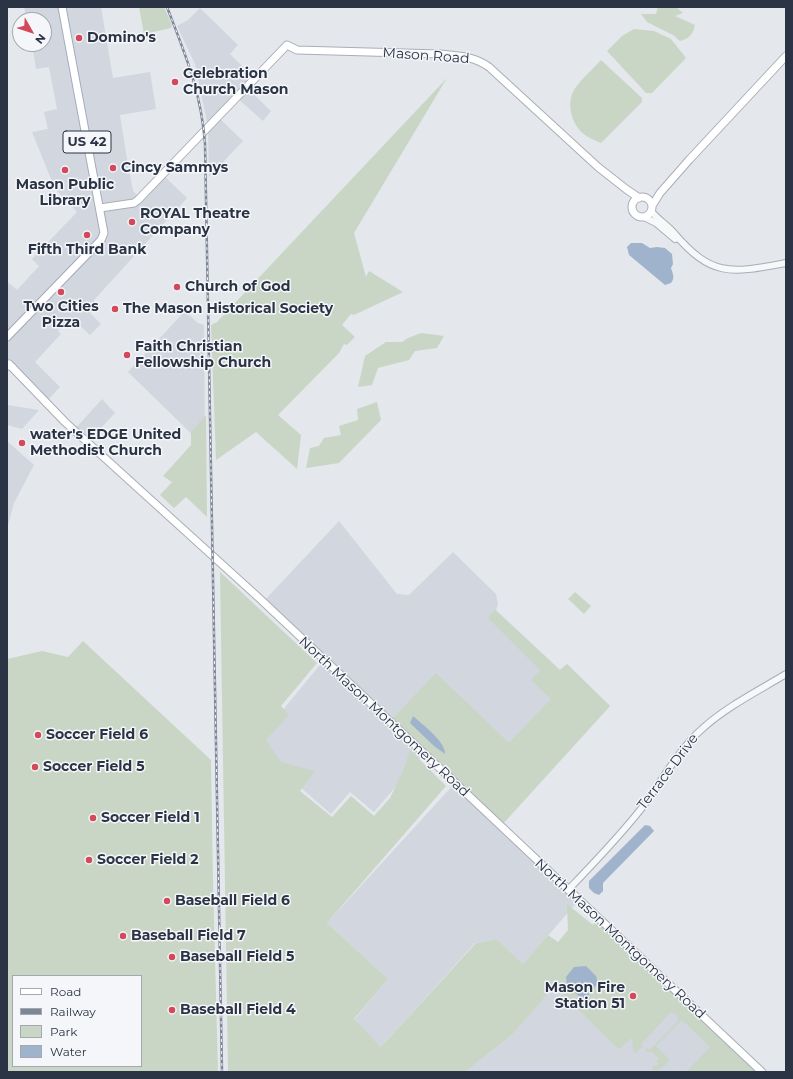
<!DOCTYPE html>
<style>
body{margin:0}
#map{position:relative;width:793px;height:1079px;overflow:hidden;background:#e4e7ec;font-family:Montserrat,sans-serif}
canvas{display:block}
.frame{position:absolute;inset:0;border:8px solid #2b3445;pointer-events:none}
.legend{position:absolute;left:12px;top:975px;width:130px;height:92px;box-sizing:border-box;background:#f4f6f9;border:1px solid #a4a8b1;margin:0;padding:5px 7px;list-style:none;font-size:12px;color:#2b3445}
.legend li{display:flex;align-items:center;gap:8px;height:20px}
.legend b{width:20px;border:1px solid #a4a8b1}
.north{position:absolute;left:12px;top:12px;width:40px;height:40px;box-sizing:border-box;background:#f4f6f9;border:1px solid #a4a8b1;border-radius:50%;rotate:129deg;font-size:11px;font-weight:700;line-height:16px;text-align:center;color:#2b3445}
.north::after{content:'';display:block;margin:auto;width:14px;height:18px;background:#d1495b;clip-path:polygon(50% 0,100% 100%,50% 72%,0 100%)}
</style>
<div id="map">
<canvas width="793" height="1079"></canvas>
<div class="frame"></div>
<ul class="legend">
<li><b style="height:5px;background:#fff"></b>Road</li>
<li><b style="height:5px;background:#7d8696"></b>Railway</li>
<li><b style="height:11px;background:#c9d6c5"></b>Park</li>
<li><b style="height:11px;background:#9fb4cc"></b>Water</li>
</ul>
<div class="north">N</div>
</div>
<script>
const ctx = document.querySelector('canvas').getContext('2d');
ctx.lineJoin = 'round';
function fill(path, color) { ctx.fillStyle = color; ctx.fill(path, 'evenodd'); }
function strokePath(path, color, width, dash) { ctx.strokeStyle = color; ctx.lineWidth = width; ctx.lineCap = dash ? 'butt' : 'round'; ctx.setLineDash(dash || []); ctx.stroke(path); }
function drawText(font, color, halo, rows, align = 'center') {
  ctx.font = font + ' Montserrat,sans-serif'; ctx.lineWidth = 3; ctx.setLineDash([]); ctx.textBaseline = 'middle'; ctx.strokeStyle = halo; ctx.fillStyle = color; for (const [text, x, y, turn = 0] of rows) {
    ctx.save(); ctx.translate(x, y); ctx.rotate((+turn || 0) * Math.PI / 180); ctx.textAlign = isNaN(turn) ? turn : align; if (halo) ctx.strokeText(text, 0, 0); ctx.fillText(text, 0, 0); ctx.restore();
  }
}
const built = new Path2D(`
 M24 7H101L113 78 150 72 156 109 120 115 126 153 133 191 140 198 162 174 187 198 94 300 97 305 90 313 101 324 90 335 70 317 58 331 61 334 35 362 60 387 46 402 7 362V285L9 283 17 290 39 266 32 259 77 212 55 189 32 132 48 129 44 112 57 109 49 67 36 69 32 44H44V20H27Z
 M200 8 238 45 230 54 254 78 246 87 271 111 263 121 236 97 218 117 243 141 209 177 208 127 195 64 177 26 188 20Z
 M185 311 198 323 204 325 205 447 128 372Z
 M102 399 115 413 88 442 74 430Z
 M7 405 39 410 22 429 7 425Z
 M7 442H8L34 465 14 503 7 529Z
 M339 521 397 594 409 595 453 552 496 594 498 604 496 610 560 670 567 664 610 706 501 826 579 900 523 964 497 939 475 943 381 1047 354 1020 388 979 327 923 455 783 424 754 374 812 350 792 331 814 253 746 324 660 263 602Z
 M554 985 619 1050 657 1013 677 992 761 1072H465L512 1035Z`);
const green = new Path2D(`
 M139 7H164L172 25 171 28 144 34Z
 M658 7H676L683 13 675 16 695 25C693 34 689 39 680 41L673 35 647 22 641 14H656Z
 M634 29 654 31 671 39 686 58 652 93H646L607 51 622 36Z
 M601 60 642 98V102L601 143C597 141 593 140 590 138 573 130 565 106 574 90 579 81 594 68 601 60Z
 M447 78 354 233 366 277 369 271 403 292 354 315 351 314 342 325 355 337 347 345 344 344 339 353 278 415 301 435 297 469 256 432 216 460 211 325 217 322Z
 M421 333 444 336 437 348 415 351 409 360 378 368 372 385 358 387 365 356 386 342H402L408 338Z
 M377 402 381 420 339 463 306 468 310 448 319 446 324 438 341 435 339 426 358 420 357 409Z
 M206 415 207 517 186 497 174 508 160 495 172 482 163 476 191 445V432Z
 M220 572 317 663 281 706 289 715 266 740 281 762 315 771 300 791 332 817 351 796 374 816 390 798 404 769 410 750 446 786 327 923 388 979 354 1019 381 1047 476 943 497 939 523 964 548 935 558 942 568 930 567 904 593 925 597 917 757 1068 752 1072H686L710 1047 682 1020 656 1046 670 1060C665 1065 661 1071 653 1070L652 1067 654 1065 656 1066 659 1063 657 1062 659 1059 651 1051 648 1053 645 1050 647 1048 650 1050 679 1020 677 1017 678 1016 675 1013 674 1014 671 1012 641 1044 643 1046 636 1053 633 1051 632 1038 619 1050 554 986 512 1035 465 1072H228Z
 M575 592 591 606 584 614 568 599Z
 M495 610 560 670 567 664 610 706 500 827 390 721 436 673 509 743 551 699 531 680 540 670 488 618Z
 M83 641 211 760 213 881 218 1072H7V659L42 651 68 657ZM13 976H141V1066H13Z`);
const water = new Path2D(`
 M631 243H642L650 248 657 247 665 248 672 254 673 264 671 268C673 274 675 278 671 283L665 285 629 255 627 247Z
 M413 716C422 724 446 742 445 754L434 746 410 723Z
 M645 825 650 826 654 831 603 883V891L599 895 594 893 589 888V881Z
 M586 966 596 976 598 983 584 1001 567 985 566 977 574 967Z`);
const tertiary = new Path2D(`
 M651 211C657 219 666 224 673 232 712 278 731 273 786 263
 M644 217 656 223 675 239
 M568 890C593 864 619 837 641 809 660 784 679 749 702 729 726 707 758 691 786 674`);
const secondary = new Path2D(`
 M632 207a10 10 0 1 1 20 0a10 10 0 1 1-20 0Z
 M652 206 660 193 689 160 786 56
 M100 208 134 203 138 200 287 45 297 50 440 54C459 56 474 56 489 67L598 167 626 189 639 198
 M9 364 65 422 258 597 762 1072`);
const primary = new Path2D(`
 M7 337 101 240 104 233 62 7
 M7 365 12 367`);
const rail = new Path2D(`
 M167 7C185 54 201 91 205 143L222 1072`);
const markers = [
 [79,38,4,"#d1495b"],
 [175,82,4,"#d1495b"],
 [113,168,4,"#d1495b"],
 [65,170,4,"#d1495b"],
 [132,222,4,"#d1495b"],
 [87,235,4,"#d1495b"],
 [177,287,4,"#d1495b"],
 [61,292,4,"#d1495b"],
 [115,309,4,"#d1495b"],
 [127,355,4,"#d1495b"],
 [22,443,4,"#d1495b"],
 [38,735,4,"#d1495b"],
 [35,767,4,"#d1495b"],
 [93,818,4,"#d1495b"],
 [89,860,4,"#d1495b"],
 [167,901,4,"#d1495b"],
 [123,936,4,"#d1495b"],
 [172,957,4,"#d1495b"],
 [633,996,4,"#d1495b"],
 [172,1010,4,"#d1495b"]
];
const shields = [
 [87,142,48]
];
const shieldNames = [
 ["US 42",87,142]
];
const poiNames = [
 ["Domino's",87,38],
 ["Celebration",183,74],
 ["Church Mason",183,90],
 ["Cincy Sammys",121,168],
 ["Mason Public",65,185,"center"],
 ["Library",65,201,"center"],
 ["ROYAL Theatre",140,214],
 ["Company",140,230],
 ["Fifth Third Bank",87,250,"center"],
 ["Church of God",185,287],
 ["Two Cities",61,307,"center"],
 ["Pizza",61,323,"center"],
 ["The Mason Historical Society",123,309],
 ["Faith Christian",135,347],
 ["Fellowship Church",135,363],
 ["water's EDGE United",30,435],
 ["Methodist Church",30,451],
 ["Soccer Field 6",46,735],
 ["Soccer Field 5",43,767],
 ["Soccer Field 1",101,818],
 ["Soccer Field 2",97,860],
 ["Baseball Field 6",175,901],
 ["Baseball Field 7",131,936],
 ["Baseball Field 5",180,957],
 ["Mason Fire",625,988,"right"],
 ["Station 51",625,1004,"right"],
 ["Baseball Field 4",180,1010]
];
const streetNames = [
 ["Mason Road",426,56,4],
 ["North Mason Montgomery Road",384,717,43],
 ["Terrace Drive",668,772,-53],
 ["North Mason Montgomery Road",620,939,43]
];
fill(built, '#d2d6de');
fill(green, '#c9d6c5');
fill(water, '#9fb4cc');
strokePath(tertiary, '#a9aeb7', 8);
strokePath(secondary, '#a9aeb7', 9);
strokePath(primary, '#a3abb8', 9);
strokePath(tertiary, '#f7f8fa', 6);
strokePath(secondary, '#fff', 7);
strokePath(primary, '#fff', 7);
strokePath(rail, '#7d8696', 2.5);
strokePath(rail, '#f4f6f9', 1, [3]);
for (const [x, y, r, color] of markers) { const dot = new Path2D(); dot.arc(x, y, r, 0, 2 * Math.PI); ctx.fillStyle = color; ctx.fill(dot); strokePath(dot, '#f4f6f9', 1.5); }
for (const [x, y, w] of shields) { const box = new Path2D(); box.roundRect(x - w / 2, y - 11, w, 22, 3); ctx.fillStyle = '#f4f6f9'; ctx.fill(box); strokePath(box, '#2b3445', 1); }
drawText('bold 13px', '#2b3445', null, shieldNames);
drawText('bold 14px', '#2b3445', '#f4f6f9', poiNames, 'left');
drawText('14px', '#2b3445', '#f4f6f9', streetNames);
</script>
